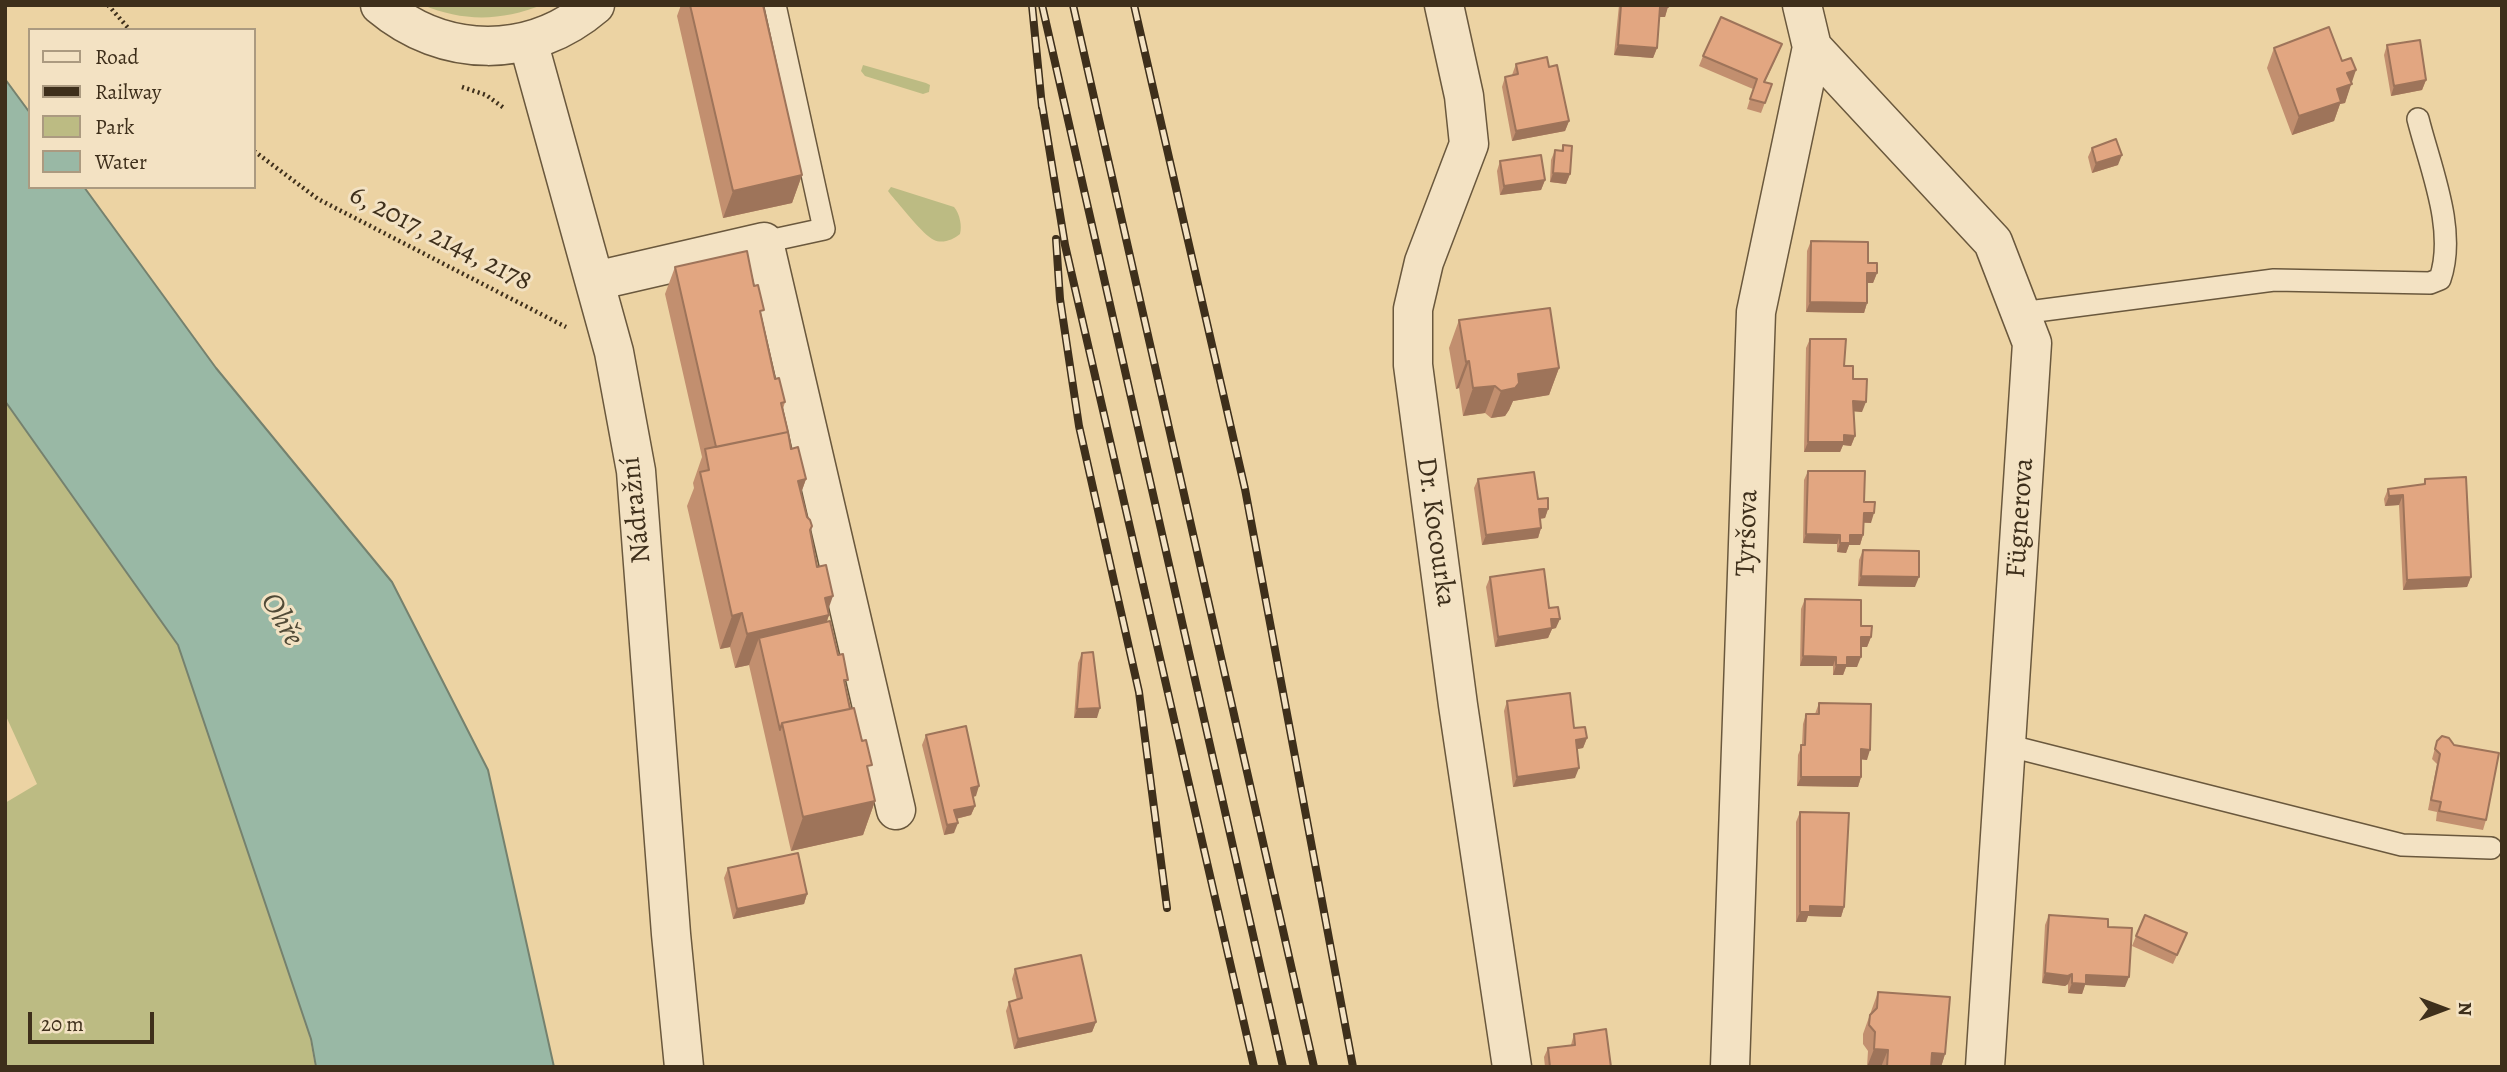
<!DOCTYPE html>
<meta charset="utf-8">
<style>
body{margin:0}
#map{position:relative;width:2507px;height:1072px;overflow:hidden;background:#ecd3a3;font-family:Alegreya,serif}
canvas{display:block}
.frame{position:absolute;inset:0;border:7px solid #3e2f1b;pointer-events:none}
.legend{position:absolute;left:28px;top:28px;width:228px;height:161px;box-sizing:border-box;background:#f3e2c3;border:2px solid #ab9a80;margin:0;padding:9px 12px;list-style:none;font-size:21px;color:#3e2f1b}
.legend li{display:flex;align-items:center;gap:14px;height:35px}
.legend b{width:35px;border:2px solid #ab9a80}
.north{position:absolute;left:2409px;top:974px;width:70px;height:70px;-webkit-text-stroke:5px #f3e2c3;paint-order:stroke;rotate:90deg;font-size:19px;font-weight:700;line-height:28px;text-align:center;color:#3e2f1b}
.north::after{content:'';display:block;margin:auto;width:24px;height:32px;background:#3e2f1b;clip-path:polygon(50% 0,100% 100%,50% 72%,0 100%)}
.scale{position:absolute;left:28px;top:1012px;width:126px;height:32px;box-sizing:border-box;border:4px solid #3e2f1b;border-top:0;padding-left:9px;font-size:21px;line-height:24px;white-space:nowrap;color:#3e2f1b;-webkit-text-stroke:5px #f3e2c3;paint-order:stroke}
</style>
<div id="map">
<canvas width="2507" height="1072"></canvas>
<div class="frame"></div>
<ul class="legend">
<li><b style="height:9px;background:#f3e2c3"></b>Road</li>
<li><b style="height:9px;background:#3e2f1b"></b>Railway</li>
<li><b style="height:19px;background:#bcbb83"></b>Park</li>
<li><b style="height:19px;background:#99b8a5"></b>Water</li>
</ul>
<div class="north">N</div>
<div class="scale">20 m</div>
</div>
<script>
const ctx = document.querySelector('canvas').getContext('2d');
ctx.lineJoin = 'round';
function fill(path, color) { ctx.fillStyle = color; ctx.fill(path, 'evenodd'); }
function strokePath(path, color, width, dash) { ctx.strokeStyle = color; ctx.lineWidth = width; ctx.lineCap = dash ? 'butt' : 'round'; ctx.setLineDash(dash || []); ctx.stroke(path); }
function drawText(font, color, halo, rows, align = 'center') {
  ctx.font = font + ' Alegreya,serif'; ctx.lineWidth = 6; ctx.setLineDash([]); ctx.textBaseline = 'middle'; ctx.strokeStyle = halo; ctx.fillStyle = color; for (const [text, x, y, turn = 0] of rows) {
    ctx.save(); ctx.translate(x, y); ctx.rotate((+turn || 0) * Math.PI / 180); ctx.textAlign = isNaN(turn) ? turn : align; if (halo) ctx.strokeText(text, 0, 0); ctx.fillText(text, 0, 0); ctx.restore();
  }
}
const green = new Path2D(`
 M423 5H542C502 21 463 22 423 5Z
 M863 65 926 83 930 85 929 92 923 94 865 76 861 71Z
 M891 187 954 207C960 214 962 226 960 234 953 240 942 244 934 240 923 235 901 206 891 195L888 191Z
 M5 401 178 645 309 1033 315 1067H5V803L37 784 5 714Z`);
const water = new Path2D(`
 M5 79 30 113V187H84L216 368 392 582 488 770 554 1067H316L311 1039 178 645 5 401Z`);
const path = new Path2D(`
 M108 5 130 30
 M462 87 486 95 504 108
 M254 151 318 199 566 327`);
const service = new Path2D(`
 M764 242 824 229 775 5
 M2021 313 2274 280 2430 283 2440 279C2457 230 2430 167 2418 119
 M2006 745 2402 845 2491 848`);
const minor = new Path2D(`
 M380 5C444 59 531 60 595 5
 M1444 5 1464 96 1469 144 1424 262 1413 309V365L1458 705 1512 1067
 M528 41 614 352 636 471 671 934 684 1067
 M1812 47 1993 242 2032 343 1985 1067
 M595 281 764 242 896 810
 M1730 1067 1756 312 1812 47 1802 5`);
const rail = new Path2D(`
 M1032 5 1042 107
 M1042 5 1283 1067
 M1073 5 1314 1067
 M1134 5 1245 489 1353 1067
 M1041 98 1065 245 1254 1067
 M1056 239 1060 299 1079 426 1139 692 1167 908`);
const wall = new Path2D(`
 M681 5H763L802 175 792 203 723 218 677 16Z
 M1619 5H1668L1665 17H1659L1657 48 1653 58 1614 55Z
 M2387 45 2426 80 2422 90 2391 96 2384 55Z
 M2274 48 2351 83 2345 103 2340 104 2334 121 2292 135 2267 68Z
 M1778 54 1765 82 1772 84 1761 113 1747 109 1753 89 1699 66 1703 56Z
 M1516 64 1549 67 1569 121 1565 131 1512 141 1502 87 1505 77 1512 75Z
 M1563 145 1570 174 1566 184 1550 182 1551 160 1555 150 1561 151Z
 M2092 148 2118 165 2092 173 2088 157Z
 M1500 161 1545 180 1541 190 1500 195 1497 171Z
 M1811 241 1868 263 1877 273 1873 283H1867V303L1864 313 1806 312 1807 251Z
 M675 267 761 317 775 379 785 402 783 409 791 449 806 479 801 493 829 615 827 621 869 773 875 801 863 835 791 851 749 665 735 668 730 647 720 649 687 506 694 488 693 483 702 457 665 294Z
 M1459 320 1559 368 1549 395 1513 401 1509 410 1505 416 1491 418 1485 413 1463 416 1459 388 1456 389 1449 348Z
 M1810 339 1844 366 1853 379 1862 412 1853 411 1855 436 1851 446 1843 445 1840 452H1804L1806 348Z
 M1808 471 1864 502 1871 523H1864L1863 535 1860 545H1849L1846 553 1837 552V544L1803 543 1804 480Z
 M1478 479 1538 499 1548 509 1545 518 1540 519 1541 528 1538 538 1482 545 1474 488Z
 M2425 479 2471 577 2467 587 2403 590 2399 505 2385 506 2384 499 2388 489 2423 485Z
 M1863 550 1915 587 1858 586 1859 560Z
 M1490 577 1549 608 1556 628 1552 629 1548 638 1495 647 1486 587Z
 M1805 599 1861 626 1871 637 1867 647H1861L1857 667H1846L1843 675H1833V666H1800L1801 609Z
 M1082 653 1097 718H1074L1078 663Z
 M1507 701 1574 728 1587 738 1583 748 1577 749 1575 778 1513 787 1504 711Z
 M1819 703 1867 760 1861 759V777L1858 787 1797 786 1798 755 1802 745 1803 724 1806 714H1815Z
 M926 735 976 796 973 797 975 806 971 815 956 819 954 833 944 835 922 745Z
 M2437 741 2486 820 2483 830 2436 821 2437 812 2428 810 2437 764 2432 759Z
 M1800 812 1844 907 1841 917 1808 916 1806 922H1796V822Z
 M728 868 807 894 804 904 733 919 724 878Z
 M2049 915 2108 927 2125 987 2085 985 2082 994 2068 993V984L2065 986 2042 983 2045 925Z
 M2187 933 2173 964 2132 946 2136 936Z
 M1015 969 1096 1022 1092 1032 1014 1049 1006 1011 1009 1002 1017 1000 1012 979Z
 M1878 992 1945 1054 1941 1067H1867L1868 1051 1863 1044V1034Z
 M1574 1034 1611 1067H1545L1544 1057 1548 1048 1571 1045Z`);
const shadedWall = new Path2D(`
 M1660 7H1668L1665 17H1656Z
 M1618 45 1657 48 1653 58 1614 55Z
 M2356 70 2345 103 2340 104 2334 121 2292 135 2299 116 2347 73Z
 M2426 80 2422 90 2391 96 2394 86Z
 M1569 121 1565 131 1512 141 1516 131Z
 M2122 155 2118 165 2092 173 2096 163Z
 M1553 173 1570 174 1566 184 1550 182Z
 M802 175 792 203 723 218 733 191Z
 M1545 180 1541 190 1500 195 1504 186Z
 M1867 273H1877L1873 283H1864Z
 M1810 302 1867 303 1864 313 1806 312Z
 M1469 361 1459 388 1456 389 1466 362Z
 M1559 368 1549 395 1513 401 1509 410 1505 416 1491 418 1501 391 1518 374Z
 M1495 386 1485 413 1463 416 1473 388Z
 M1853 401 1866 402 1862 412 1849 411Z
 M1844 435 1855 436 1851 446 1843 445 1840 452H1804L1808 442Z
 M806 479 794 513 798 481Z
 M2403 495 2399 505 2385 506 2389 496Z
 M1539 509H1548L1545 518 1536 519Z
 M1864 513H1874L1871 523 1860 522Z
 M1541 528 1538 538 1482 545 1486 535Z
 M1806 534 1840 535 1837 544 1803 543Z
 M1850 535H1863L1860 545H1849L1846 553 1837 552 1840 543Z
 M1861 576 1919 577 1915 587 1858 586Z
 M2471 577 2467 587 2403 590 2407 580Z
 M833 596 826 616 829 615 817 649 759 638 749 665 735 668 747 634 825 598Z
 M742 613 730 647 720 649 732 616Z
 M1551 619H1560L1556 628 1552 629 1548 638 1495 647 1498 637Z
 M1861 637H1871L1867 647H1857Z
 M1803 656 1836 657 1833 666H1800Z
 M1847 657H1861L1857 667H1846L1843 675H1833L1836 665Z
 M1100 708 1097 718H1074L1077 709Z
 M1587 738 1583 748 1572 750 1576 740Z
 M1861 749 1870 750 1867 760 1858 759Z
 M1579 768 1575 778 1513 787 1517 777Z
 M1801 777H1861L1858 787 1797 786Z
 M979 786 976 796 967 798 971 788Z
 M875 801 863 835 791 851 803 817Z
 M975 806 971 815 951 820 954 810Z
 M958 823 954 833 944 835 947 825Z
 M807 894 804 904 733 919 737 909Z
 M1810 906 1844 907 1841 917 1808 916 1806 922H1796L1800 912Z
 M2045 973 2072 974 2068 984 2065 986 2042 983Z
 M2086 975 2129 977 2125 987 2085 985 2082 994 2068 993 2072 983Z
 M1096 1022 1092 1032 1014 1049 1018 1039Z
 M1874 1049 1888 1050 1881 1067H1867Z
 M1932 1053 1945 1054 1941 1067H1927Z`);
const building = new Path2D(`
 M690 5H763L802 175 733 191Z
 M1621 5H1668V7H1660L1657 48 1618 45Z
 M1721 17 1782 44 1764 82 1772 84 1765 103 1750 99 1757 79 1703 56Z
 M2329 27 2342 61 2351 58 2356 70 2347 73 2352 84 2337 89 2341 102 2299 116 2274 48Z
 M2420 40 2426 80 2394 86 2387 45Z
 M1547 57 1549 67 1557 65 1569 121 1516 131 1505 77 1518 74 1516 64Z
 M2116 139 2122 155 2096 163 2092 148Z
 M1563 145 1572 146 1570 174 1553 173 1555 150 1563 151Z
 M1541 155 1545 180 1504 186 1500 161Z
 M1811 241 1868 242V263H1877V273H1867V303L1810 302Z
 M747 251 754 286 758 285 764 310 760 311 775 379 779 378 785 402 781 403 788 432 716 447 675 267Z
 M1550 308 1559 368 1518 374 1519 383 1515 388 1501 391 1495 386 1473 388 1469 361 1466 362 1459 320Z
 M1810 339H1846L1844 366H1853V379H1867L1866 402 1853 401 1855 436 1844 435V442H1808Z
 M788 432 791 449 798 447 806 479 798 481 807 517 810 520 812 526 810 530 817 567 826 565 833 596 825 598 829 615 747 634 742 613 732 616 700 472 709 470 705 449Z
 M1808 471H1865L1864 502H1875L1874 513H1864L1863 535H1850V543H1840V535L1806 534Z
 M1534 472 1538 499 1548 498V509H1539L1541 528 1486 535 1478 479Z
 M2466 477 2471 577 2407 580 2403 495 2389 496 2388 489 2425 484V479Z
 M1863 550 1919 551V577L1861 576Z
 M1544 569 1549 608 1558 607 1560 619H1551L1552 628 1498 637 1490 577Z
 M1805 599 1861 600V626H1872L1871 637H1861V657H1847V665H1836V657L1803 656Z
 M830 621 838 655 843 654 848 680H844L850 709 782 723 780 730 759 638Z
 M1093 652 1100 708 1077 709 1082 653Z
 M1570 693 1574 728 1585 727 1587 738 1576 740 1579 768 1517 777 1507 701Z
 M1819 703 1871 704 1870 750 1861 749V777H1801V745H1805L1806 714H1819Z
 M854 708 862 741 866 740 872 765 867 766 875 801 803 817 782 723Z
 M966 726 979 786 971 788 975 806 954 810 958 823 947 825 926 735Z
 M2442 736 2449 738 2454 745 2499 753 2486 820 2439 811 2441 802 2431 800 2440 754 2435 749 2437 741Z
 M1800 812 1849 813 1844 907 1810 906V912H1800Z
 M798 853 807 894 737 909 728 868Z
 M2049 915 2108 919V927L2132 928 2129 977 2086 975V984L2072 983V974L2068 976 2045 973Z
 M2145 915 2187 933 2177 955 2136 936Z
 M1081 955 1096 1022 1018 1039 1009 1002 1022 998 1015 969Z
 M1878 992 1950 997 1945 1054 1932 1053 1931 1067H1887L1888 1050 1874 1049 1875 1032 1869 1025 1870 1015 1877 1008Z
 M1606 1029 1611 1067H1550L1548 1048 1575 1045 1574 1034Z`);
const streetNames = [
 ["6, 2017, 2144, 2178",440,239,27],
 ["Nádražní",637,510,-96],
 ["Fügnerova",2021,518,-86],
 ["Dr. Kocourka",1435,532,82],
 ["Tyršova",1748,533,-88]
];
const waterNames = [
 ["Ohře",281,620,60]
];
fill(green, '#bcbb83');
fill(water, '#99b8a5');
strokePath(water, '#75816e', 2);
strokePath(service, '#6a583d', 24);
strokePath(minor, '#6a583d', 41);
strokePath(path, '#3e2f1b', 4.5, [2, 3.5]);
strokePath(service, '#f3e2c3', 21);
strokePath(minor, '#f3e2c3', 38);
strokePath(rail, '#3e2f1b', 8);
strokePath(rail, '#f3e2c3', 5, [16]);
fill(wall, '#c28f6f');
fill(shadedWall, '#9e745a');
fill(building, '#e2a681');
strokePath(building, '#9e745a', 2);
drawText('28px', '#3e2f1b', '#f3e2c3', streetNames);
drawText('italic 30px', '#504a37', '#f3e2c3', waterNames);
</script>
